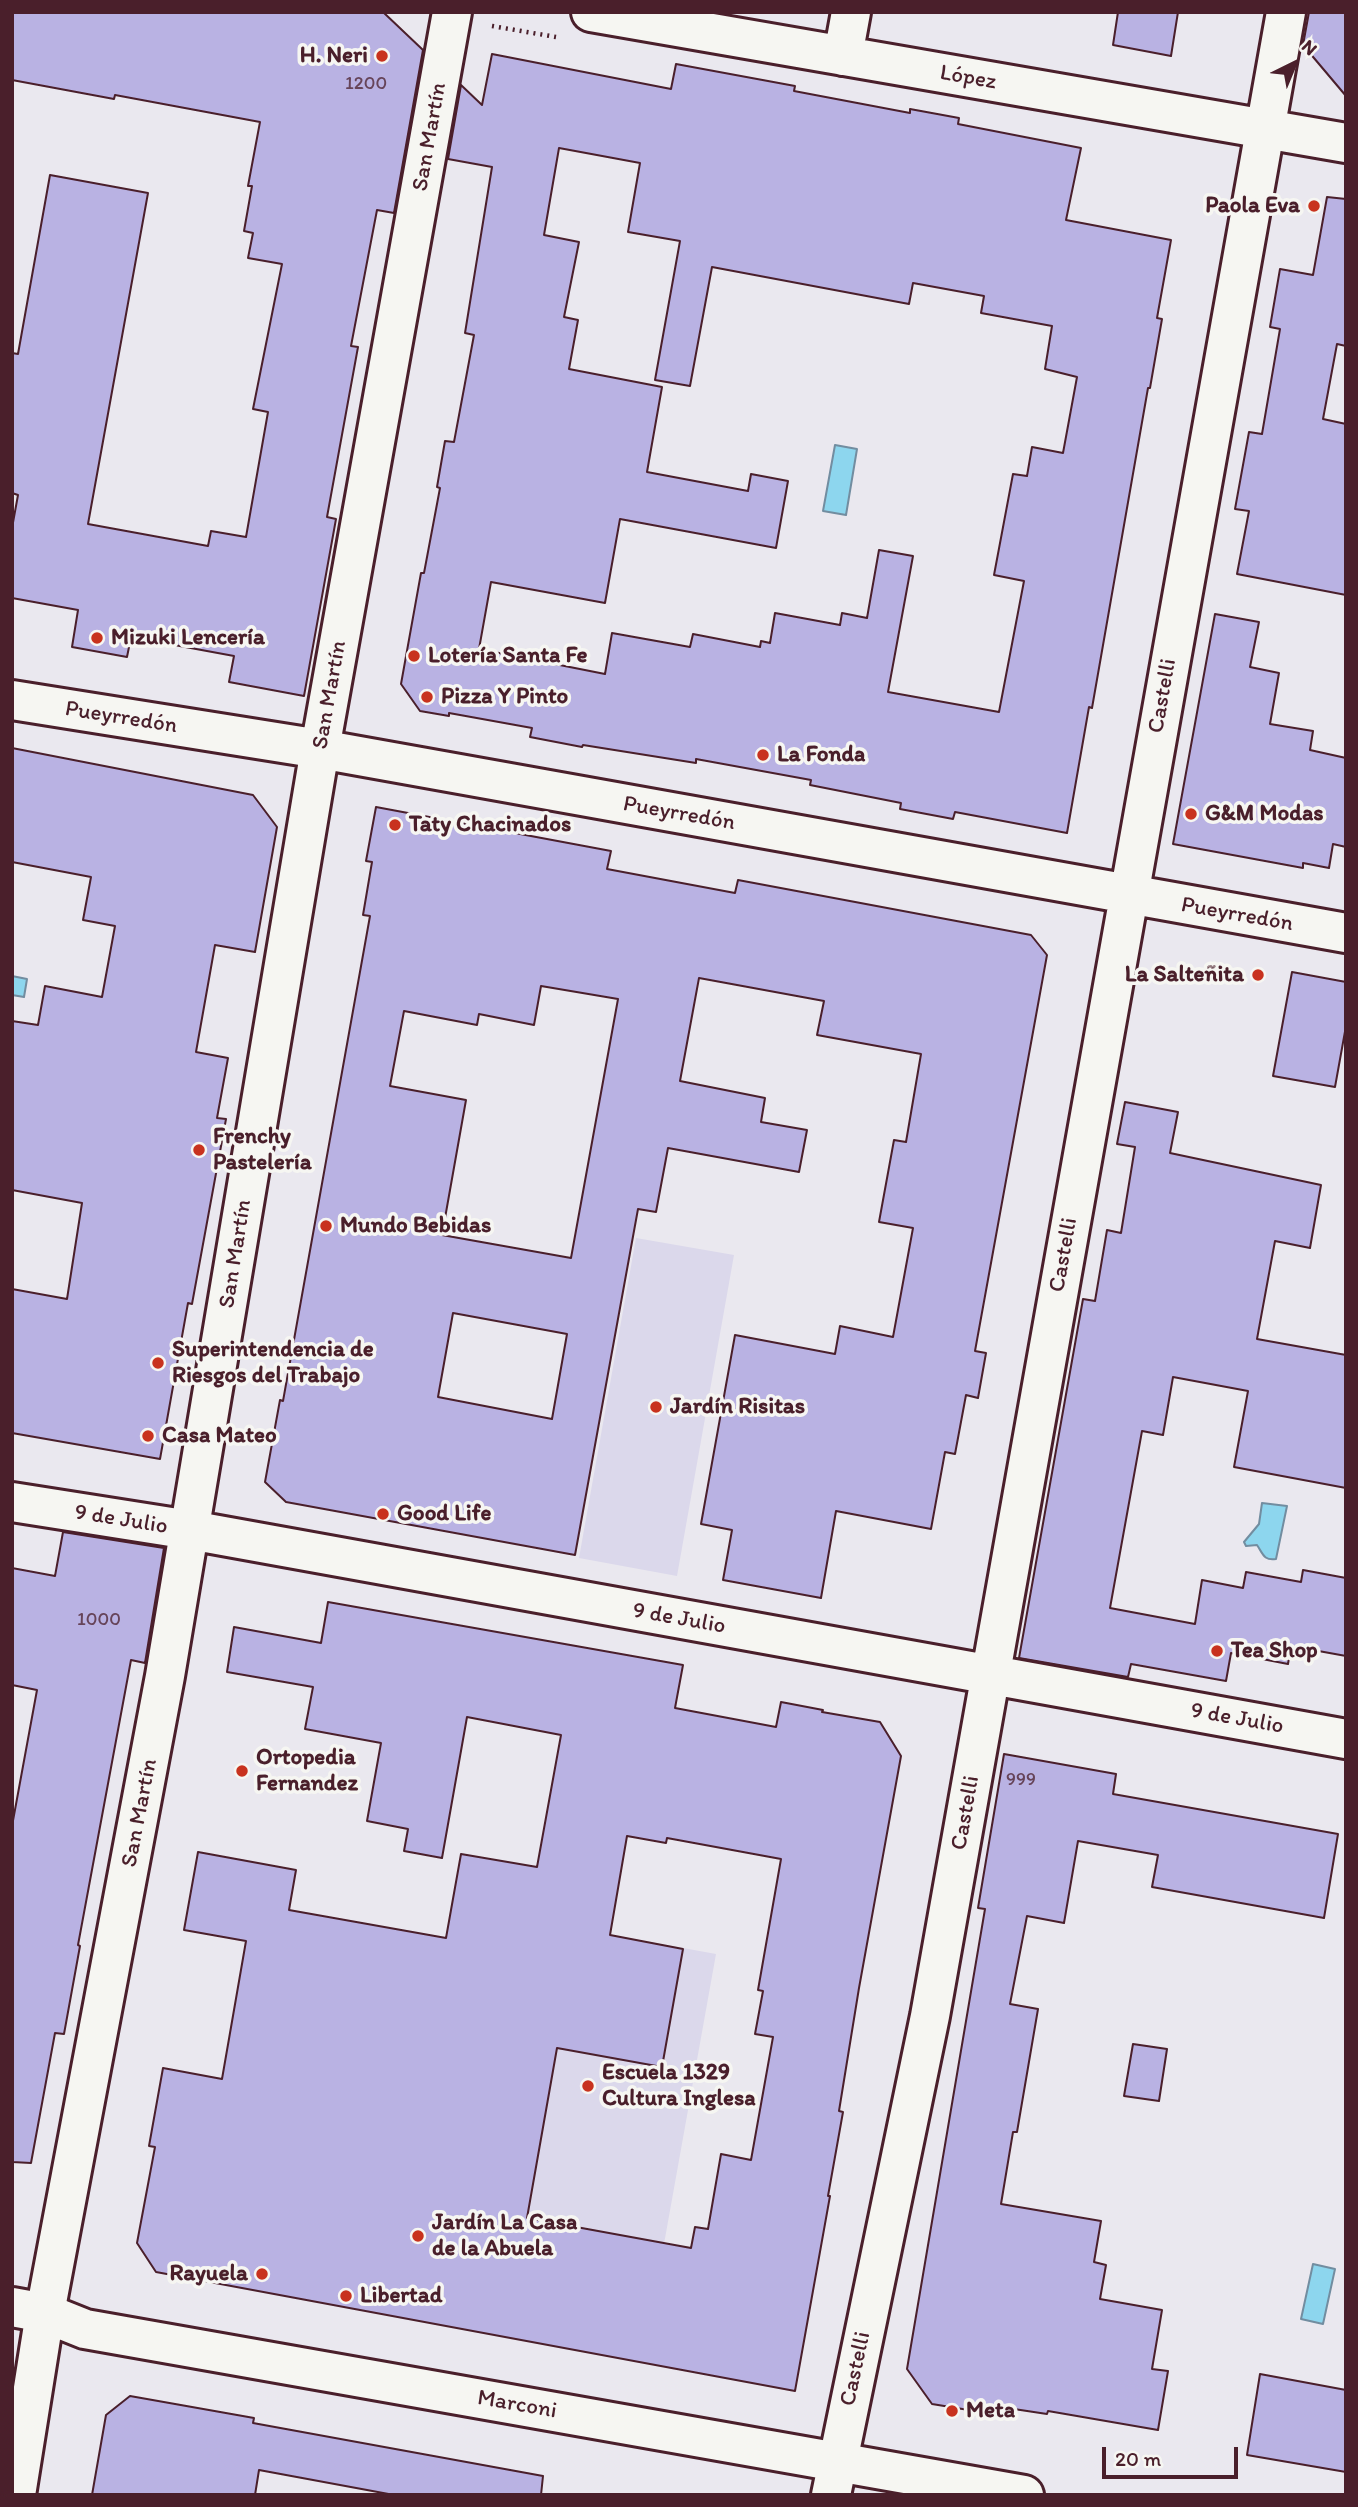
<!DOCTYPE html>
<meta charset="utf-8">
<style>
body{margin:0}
#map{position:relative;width:1358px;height:2507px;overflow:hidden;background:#eae8ef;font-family:Itim,sans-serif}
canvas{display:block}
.frame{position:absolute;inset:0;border:14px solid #4a1f2b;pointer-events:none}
.north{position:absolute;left:1260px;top:28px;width:70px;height:70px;-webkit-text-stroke:5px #f6f6f2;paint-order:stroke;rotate:43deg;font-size:19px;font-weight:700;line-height:28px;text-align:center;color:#4a1f2b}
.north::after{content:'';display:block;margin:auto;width:24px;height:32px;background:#4a1f2b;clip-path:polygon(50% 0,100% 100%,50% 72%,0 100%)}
.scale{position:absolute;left:1102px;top:2447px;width:136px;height:32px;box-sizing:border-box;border:4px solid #4a1f2b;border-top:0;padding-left:9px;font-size:21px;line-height:24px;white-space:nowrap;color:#4a1f2b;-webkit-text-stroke:5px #f6f6f2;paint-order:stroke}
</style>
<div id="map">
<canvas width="1358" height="2507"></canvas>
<div class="frame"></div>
<div class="north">N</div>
<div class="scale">20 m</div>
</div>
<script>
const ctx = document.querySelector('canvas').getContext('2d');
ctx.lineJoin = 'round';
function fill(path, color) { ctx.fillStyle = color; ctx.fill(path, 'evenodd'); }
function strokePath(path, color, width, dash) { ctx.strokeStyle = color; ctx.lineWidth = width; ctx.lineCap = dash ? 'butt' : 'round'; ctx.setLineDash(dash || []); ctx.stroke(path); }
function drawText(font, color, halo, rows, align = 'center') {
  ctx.font = font + ' Itim,sans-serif'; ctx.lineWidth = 7; ctx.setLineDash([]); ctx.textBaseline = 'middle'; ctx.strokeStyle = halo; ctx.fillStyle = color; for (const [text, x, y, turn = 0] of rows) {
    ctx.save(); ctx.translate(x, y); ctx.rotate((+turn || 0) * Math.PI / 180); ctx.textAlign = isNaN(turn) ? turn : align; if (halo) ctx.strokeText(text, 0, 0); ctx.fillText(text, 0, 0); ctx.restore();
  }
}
const built = new Path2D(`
 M636 1238 734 1255 677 1576 579 1558Z
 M513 1917 716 1954 643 2361 441 2324Z`);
const water = new Path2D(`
 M835 445 857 449 846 515 823 511Z
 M12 976 27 979 24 997 12 995Z
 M1262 1503 1287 1506 1276 1559C1264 1561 1263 1554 1257 1545L1246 1546 1244 1542 1259 1524Z
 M1313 2264 1335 2269 1323 2324 1301 2319Z`);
const building = new Path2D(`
 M12 12H383L423 50 394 213 377 210 351 346 358 347 327 517 336 519 304 696 229 682 234 656 131 637 127 657 72 647 78 610 12 598V528L18 495 12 493V353L18 354 50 175 148 193 88 524 208 546 211 531 246 537 268 412 253 409 282 264 248 258 253 233 244 231 252 186H248L260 122 115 95 114 99 12 80Z
 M1118 12H1178L1171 56 1113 45Z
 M1309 12H1346V96L1303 45Z
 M492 54 671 89 676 64 795 86 794 91 910 113V109L959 118 958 124 1081 148 1066 220 1171 240 1157 318 1162 319 1150 388H1148L1092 708 1089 707 1067 833 955 812 953 819 900 809 901 803 810 785 811 780 696 759V763L583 745 582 747 530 737 532 728 449 713V716L420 711 401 684 421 573H424L440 488 437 487 445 441 454 442 474 335 465 333 492 167 448 159 461 85 482 105ZM559 148 640 163 628 232 680 241 655 380 690 386 712 267 909 304 913 283 984 296 981 313 1052 326 1045 369 1077 377 1063 453 1032 447 1027 476 1013 474 994 575 1024 581 999 712 888 692 913 556 879 550 867 618 842 613 840 625 775 613 770 643 761 641 760 647 693 634 690 647 612 633 605 674 479 649 491 582 605 603 620 519 776 548 788 481 751 474 748 491 647 472 662 387 569 369 578 320 564 317 579 242 544 235Z
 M1327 197 1346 199V346L1337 344 1323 419 1346 424V595L1237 574 1249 511 1235 509 1249 432 1262 434 1280 329 1270 327 1280 269 1313 275Z
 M1215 614 1259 622 1250 667 1279 673 1270 724 1313 731 1310 750 1346 758V847L1333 844 1329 868 1303 863V868L1173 844Z
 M12 748 253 795 277 827 255 952 215 945 196 1052 228 1058 217 1118 226 1119 192 1304 188 1303 160 1459 12 1433V1289L67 1299 82 1203 12 1190V1021L38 1025 45 986 102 997 115 926 83 920 91 877 12 862Z
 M376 807 611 851 607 869 735 893 738 880 1031 935 1047 955 975 1351 986 1353 978 1398 966 1395 955 1454 945 1452 931 1529 836 1511 821 1598 723 1580 732 1530 701 1524 735 1335 835 1354 840 1326 893 1337 913 1228 879 1222 894 1140 906 1142 921 1054 817 1035 824 1001 699 978 680 1081 765 1098 761 1122 807 1130 799 1172 668 1148 656 1212 638 1209 575 1555 286 1502 265 1482 280 1400 283 1401 370 916 363 915 372 862 366 861ZM541 986 618 999 571 1258 442 1235 466 1100 390 1086 404 1011 477 1025 479 1014 534 1025ZM453 1313 567 1334 552 1419 438 1397Z
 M1292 972 1346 982V1026L1335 1087 1273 1076Z
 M1125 1102 1178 1112 1170 1153 1321 1185 1310 1248 1275 1241 1257 1339 1346 1355V1488L1234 1467 1248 1391 1173 1377 1163 1435 1142 1431 1110 1608 1195 1624 1202 1580 1243 1588 1246 1572 1301 1582 1303 1570 1346 1578V1656L1291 1646 1288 1664 1231 1653 1226 1681 1131 1664 1128 1677 1019 1658 1083 1299 1095 1301 1107 1230 1121 1233 1135 1147 1117 1144Z
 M63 1532 164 1548 145 1663 131 1660 78 1945 80 1946 64 2034 55 2033 31 2163 12 2162V1826L37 1690 12 1685V1568L55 1576Z
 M328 1602 683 1665 675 1708 776 1727 781 1702 823 1710 822 1712 880 1722 901 1756 859 1988 839 2111 843 2112 828 2196H830L795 2391 156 2272 137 2243 155 2147 149 2146 163 2068 222 2079 246 1941 184 1930 198 1852 296 1870 289 1910 446 1938 461 1854 537 1867 561 1735 467 1717 442 1858 404 1851 408 1829 367 1821 381 1743 305 1729 313 1687 227 1672 234 1627 321 1643ZM627 1836 666 1843 667 1838 781 1859 758 1990 763 1991 755 2034 773 2037 751 2160 721 2154 708 2229 695 2227 691 2248 527 2218 557 2048 662 2067 683 1949 610 1935Z
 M1004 1754 1116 1774 1113 1794 1338 1834 1324 1918 1152 1887 1158 1855 1078 1841 1064 1923 1027 1916 1010 2004 1038 2009 1017 2132H1013L1001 2204 1101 2221 1094 2262 1106 2265 1100 2299 1162 2310 1152 2369 1168 2371 1158 2430 1048 2411 1047 2414 994 2406 993 2414 932 2404 907 2369 985 1909 978 1908Z
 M1133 2044 1167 2049 1159 2101 1124 2096Z
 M1260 2374 1346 2390V2472L1247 2455Z
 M130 2396 254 2418 253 2423 543 2476 541 2495H394L259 2470 255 2495H92L106 2415Z`);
const path = new Path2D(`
 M492 26 556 37`);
const minor = new Path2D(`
 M591 12 1346 143
 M843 56 851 12
 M12 700 320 749 1346 933
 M12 1502 190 1530 1346 1739
 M16 2495 45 2313 165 1676 320 749 452 12
 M831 2495 930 2016 1286 12`);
const secondary = new Path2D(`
 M12 2307 45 2313 85 2329 1024 2495`);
const markers = [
 [382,56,7,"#c8321e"],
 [1314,206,7,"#c8321e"],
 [97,638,7,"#c8321e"],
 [414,656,7,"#c8321e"],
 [427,697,7,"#c8321e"],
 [763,755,7,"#c8321e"],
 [1191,814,7,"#c8321e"],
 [395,825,7,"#c8321e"],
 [1258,975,7,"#c8321e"],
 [199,1150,7,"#c8321e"],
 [326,1226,7,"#c8321e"],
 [158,1363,7,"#c8321e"],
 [656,1407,7,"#c8321e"],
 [148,1436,7,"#c8321e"],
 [383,1514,7,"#c8321e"],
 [1217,1651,7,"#c8321e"],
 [242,1771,7,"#c8321e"],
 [588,2086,7,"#c8321e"],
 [418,2236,7,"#c8321e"],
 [262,2274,7,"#c8321e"],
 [346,2296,7,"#c8321e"],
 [952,2411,7,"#c8321e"]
];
const numberNames = [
 ["1200",366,84],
 ["1000",99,1620],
 ["999",1021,1780]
];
const poiNames = [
 ["H. Neri",368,56,"right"],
 ["Paola Eva",1300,206,"right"],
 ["Mizuki Lencería",111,638],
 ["Lotería Santa Fe",428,656],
 ["Pizza Y Pinto",441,697],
 ["La Fonda",777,755],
 ["G&M Modas",1205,814],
 ["Taty Chacinados",409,825],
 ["La Salteñita",1244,975,"right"],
 ["Frenchy",213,1137],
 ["Pastelería",213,1163],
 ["Mundo Bebidas",340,1226],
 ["Superintendencia de",172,1350],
 ["Riesgos del Trabajo",172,1376],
 ["Jardín Risitas",670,1407],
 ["Casa Mateo",162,1436],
 ["Good Life",397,1514],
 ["Tea Shop",1231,1651],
 ["Ortopedia",256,1758],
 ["Fernandez",256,1784],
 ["Escuela 1329",602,2073],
 ["Cultura Inglesa",602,2099],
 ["Jardín La Casa",432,2223],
 ["de la Abuela",432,2249],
 ["Rayuela",248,2274,"right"],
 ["Libertad",360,2296],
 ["Meta",966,2411]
];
const streetNames = [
 ["López",968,78,10],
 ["San Martín",430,137,-80],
 ["San Martín",330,695,-80],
 ["Castelli",1163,696,-80],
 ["Pueyrredón",121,718,9],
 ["Pueyrredón",679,814,10],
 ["Pueyrredón",1237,915,10],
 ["San Martín",236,1254,-81],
 ["Castelli",1064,1255,-80],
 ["9 de Julio",121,1520,9],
 ["9 de Julio",679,1619,10],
 ["9 de Julio",1237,1719,10],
 ["San Martín",140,1813,-79],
 ["Castelli",966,1813,-80],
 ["Castelli",856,2369,-78],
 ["Marconi",517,2405,10]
];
fill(built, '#dbd8eb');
fill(water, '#8dd6ee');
strokePath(water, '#728da0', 2);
fill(building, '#b9b2e3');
strokePath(building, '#4a1f2b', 2);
strokePath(minor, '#4a1f2b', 44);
strokePath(secondary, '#4a1f2b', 44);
strokePath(path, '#4a1f2b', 4.5, [2, 5]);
strokePath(minor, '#f6f6f2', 38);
strokePath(secondary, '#f6f6f2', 38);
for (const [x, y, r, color] of markers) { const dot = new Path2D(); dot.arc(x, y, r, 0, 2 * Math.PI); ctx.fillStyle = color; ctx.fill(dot); strokePath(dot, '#f6f6f2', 2.5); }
drawText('19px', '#664459', null, numberNames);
drawText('bold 23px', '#4a1f2b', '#f6f6f2', poiNames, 'left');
drawText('23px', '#4a1f2b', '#f6f6f2', streetNames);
</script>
